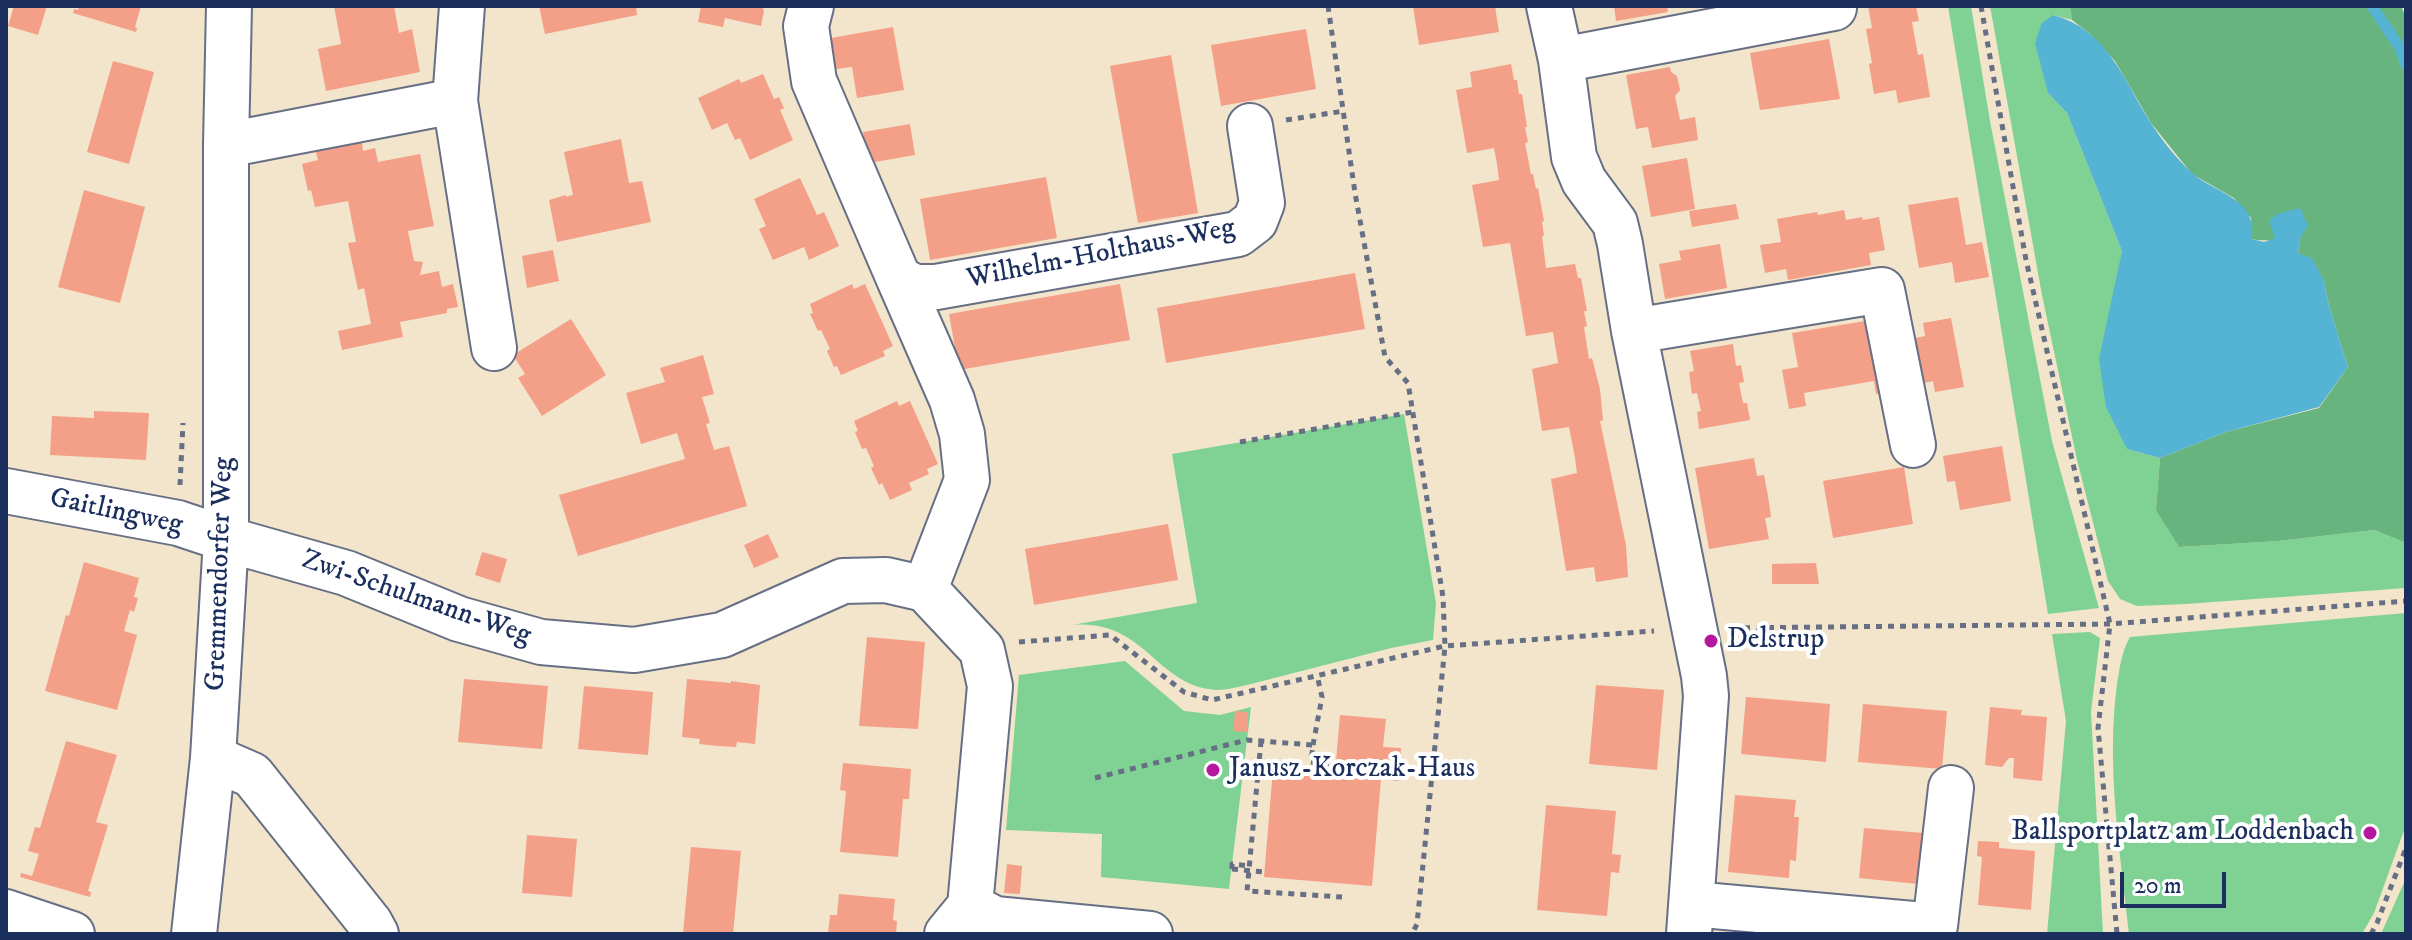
<!DOCTYPE html>
<style>
body{margin:0}
#map{position:relative;width:2412px;height:940px;overflow:hidden;background:#f2e5cb;font-family:"IM FELL DW Pica",serif}
canvas{display:block}
.frame{position:absolute;inset:0;border:8px solid #1b2f5e;pointer-events:none}
.scale{position:absolute;left:2120px;top:872px;width:106px;height:36px;box-sizing:border-box;border:4px solid #1b2f5e;border-top:0;padding-left:10px;font-size:24px;line-height:28px;white-space:nowrap;color:#1b2f5e;-webkit-text-stroke:6px #fff;paint-order:stroke}
</style>
<div id="map">
<canvas width="2412" height="940"></canvas>
<div class="frame"></div>
<div class="scale">20 m</div>
</div>
<script>
const ctx = document.querySelector('canvas').getContext('2d');
ctx.lineJoin = 'round';
function fill(path, color) { ctx.fillStyle = color; ctx.fill(path, 'evenodd'); }
function strokePath(path, color, width, dash) { ctx.strokeStyle = color; ctx.lineWidth = width; ctx.lineCap = dash ? 'butt' : 'round'; ctx.setLineDash(dash || []); ctx.stroke(path); }
function drawText(font, color, halo, rows, align = 'center') {
  ctx.font = font + ' "IM FELL DW Pica",serif'; ctx.lineWidth = 8; ctx.setLineDash([]); ctx.textBaseline = 'middle'; ctx.strokeStyle = halo; ctx.fillStyle = color; for (const [text, x, y, turn = 0] of rows) {
    ctx.save(); ctx.translate(x, y); ctx.rotate((+turn || 0) * Math.PI / 180); ctx.textAlign = isNaN(turn) ? turn : align; if (halo) ctx.strokeText(text, 0, 0); ctx.fillText(text, 0, 0); ctx.restore();
  }
}
const green = new Path2D(`
 M1948 6H1971L1990 121 2052 441 2099 608 2048 614Z
 M1990 6H2070L2072 20 2053 15 2048 93 2067 113 2122 251 2115 291 2127 449 2160 458 2156 509 2179 547 2278 541 2374 530 2406 543V588L2186 604 2137 606 2120 599 2108 581 2077 460 2042 295Z
 M1404 414 1436 603 1433 640 1391 648 1247 685C1237 687 1227 690 1216 690 1155 686 1146 619 1072 625L1197 603 1172 454Z
 M2406 613V825L2374 913 2362 934H2129C2120 851 2106 767 2117 684 2120 667 2121 653 2130 637Z
 M2090 632 2100 638 2091 712 2103 934H2047L2066 721 2052 634Z
 M1125 661 1184 711 1220 715 1251 707 1229 889 1101 877 1102 834 1006 830 1019 675Z
 M2406 878V934H2381Z`);
const forest = new Path2D(`
 M2070 6H2401L2406 17V543L2374 530 2278 541 2179 547 2156 510 2160 458 2226 432 2319 408 2348 367 2329 306 2324 281 2298 253 2301 235C2284 237 2268 243 2252 239L2251 218 2234 198 2192 174 2151 123 2115 61 2090 34 2072 20Z`);
const water = new Path2D(`
 M2053 15C2106 29 2123 78 2149 120 2160 138 2176 158 2191 172 2207 188 2245 196 2251 221 2253 227 2252 234 2252 239L2264 242 2275 238 2269 221 2277 214 2300 208 2308 226 2301 236 2298 253 2312 258 2324 281 2329 306 2348 367 2319 407 2226 432 2160 458 2127 449 2106 407 2099 359 2122 251 2067 113 2048 93 2035 43 2042 23Z`);
const stream = new Path2D(`
 M2372 6 2400 48 2406 65`);
const building = new Path2D(`
 M14 6H47L38 35 8 26Z
 M79 6H141L135 27 137 28 136 32 73 13 74 9 78 10Z
 M334 6H394L399 33 412 29 420 72 326 91 318 49 341 44Z
 M539 6H636L637 15 545 34Z
 M701 6H762L764 11 761 26 725 18 723 27 698 22Z
 M1413 6H1495L1499 32 1419 45Z
 M1614 6H1667L1668 12 1616 21Z
 M1868 6H1916L1919 21 1912 22 1918 55 1923 54 1930 97 1898 103 1896 90 1874 94 1869 64 1872 63 1866 29 1872 28Z
 M893 27 904 90 857 98 852 67 836 69 831 38Z
 M1306 29 1316 89 1221 106 1211 45Z
 M1829 39 1840 99 1760 110 1750 53Z
 M1171 55 1198 213 1138 223 1110 66Z
 M113 61 154 72 129 164 87 152Z
 M1511 64 1514 80H1517L1519 94H1522L1527 127H1525L1528 142 1525 143 1531 174H1533L1536 189 1538 188 1544 221 1542 222 1544 236H1542L1546 268 1575 264 1578 278H1581L1587 311H1584L1587 326 1584 327 1589 359 1592 358 1600 389 1603 420 1600 421 1626 545 1628 577 1596 582 1594 567 1566 571 1551 479 1577 473 1575 458 1569 427 1542 431 1532 369 1558 363 1553 332 1526 336 1510 243 1483 247 1472 185 1499 180 1497 164 1494 148 1467 153 1456 90 1472 87 1470 72Z
 M1670 67 1671 72 1677 76 1680 90 1675 96 1680 120 1695 117 1698 140 1652 148 1648 127 1636 129 1626 75Z
 M763 74 774 99 779 97 784 108 780 110 793 140 750 160 740 138 735 140 727 123 712 130 698 98 739 79 741 83Z
 M910 124 915 155 869 163 863 132Z
 M361 136 363 151 375 148 378 162 420 154 434 226 408 231 414 261 423 262 420 275 439 271 442 287 453 284 458 307 447 309V313L400 322 403 337 342 350 338 331 371 324 364 288 358 290 348 243 356 242 348 201 315 207 311 190 308 191 302 164 318 160 314 145Z
 M621 139 629 183 642 181 651 222 557 242 549 200 566 195V197L573 195 564 152Z
 M1687 158 1695 209 1651 217 1642 166Z
 M1046 177 1057 238 930 260 920 199Z
 M800 178 817 215 824 212 839 246 809 260 804 247 773 260 759 229 766 226 754 199Z
 M84 190 145 207 120 303 58 287Z
 M1958 197 1966 245 1982 242 1989 277 1955 283 1952 262 1919 268 1908 205Z
 M1736 204 1739 219 1692 227 1689 211Z
 M1844 210 1846 220 1862 217 1863 220 1879 217 1885 250 1869 253 1871 265 1788 280 1786 269 1765 273 1760 245 1781 242 1777 219 1817 212 1818 215Z
 M1720 244 1727 288 1665 299 1659 264 1681 260 1679 251Z
 M553 250 559 281 527 288 522 256Z
 M1355 273 1365 329 1166 363 1157 308Z
 M852 284 854 289 865 284 893 346 883 351 885 356 841 375 837 366 834 367 827 351 830 349 821 330 818 331 810 314 813 313 810 304Z
 M1120 284 1130 340 959 370 949 314Z
 M1951 318 1964 387 1935 392 1933 381 1924 383 1922 372 1906 375 1900 341 1925 336 1923 323Z
 M571 319 606 375 542 416 518 378 525 374 513 355Z
 M1865 321 1871 355 1886 352 1893 391 1876 394 1874 381 1804 393 1806 406 1789 409 1782 370 1798 367 1792 333Z
 M1733 344 1736 366 1741 365 1744 382 1739 383 1743 403H1747L1750 420 1699 429 1697 412 1701 411 1697 393 1692 394 1689 372 1694 371 1690 351Z
 M703 355 714 394 702 397 710 423 706 424 714 450 729 446 747 506 578 556 559 495 685 459 677 433 641 444 626 393 665 382 660 368Z
 M897 401 899 406 910 401 938 464 927 469 929 474 909 483 912 490 890 500 882 483 879 485 871 468 874 466 866 448 862 449 855 432 858 431 854 421Z
 M94 411 149 413 146 460 50 455 52 416 94 418Z
 M2002 446 2011 501 1960 510 1955 481 1947 482 1943 456Z
 M1754 458 1757 476 1764 475 1768 496 1771 517 1765 518 1769 539 1709 549 1695 468Z
 M1904 467 1913 524 1833 538 1823 481Z
 M1168 524 1178 580 1034 605 1025 549Z
 M768 534 779 557 754 568 744 545Z
 M482 552 507 559 500 583 475 575Z
 M84 562 139 578 134 597 138 598 134 612 130 610 124 631 137 635 117 710 45 691 66 615 69 616Z
 M1816 563 1819 584H1772V564Z
 M867 637 925 642 918 729 859 726Z
 M464 679 548 686 542 749 458 742Z
 M687 679 731 683V681L760 685 755 744 737 742 736 747 718 746 699 744 700 739 682 737Z
 M1596 685 1664 690 1657 770 1589 764Z
 M584 686 653 692 648 755 578 749Z
 M1746 697 1830 704 1826 762 1741 754Z
 M1863 704 1947 711 1942 769 1858 762Z
 M1990 707 2022 710 2021 715 2047 717 2042 781 2013 778 2014 758H2009L2002 767 1985 765Z
 M1235 711 1248 712 1247 732 1233 731Z
 M1340 715 1386 719 1383 747 1401 748 1398 781 1381 779 1372 886 1264 877 1273 769 1341 775 1342 762 1336 761Z
 M66 741 117 755 96 822 108 825 88 891 91 892 90 897 20 877 21 873 32 876 39 854 28 851 35 827 40 828Z
 M843 763 911 769 909 799H903L898 857 840 852 846 791 840 790Z
 M1735 795 1796 800 1794 817H1799L1796 861 1790 860 1789 878 1728 872Z
 M1546 805 1616 811 1612 854 1621 855 1619 873 1611 872 1607 916 1537 910Z
 M1864 828 1923 833 1918 884 1859 878Z
 M527 835 577 839 572 897 522 893Z
 M1978 841 1999 842V848L2035 851 2031 910 1978 905 1982 857 1977 856Z
 M691 847 741 851 733 934H683Z
 M1007 864 1022 866 1020 894 1004 893Z
 M839 894 895 899 893 920 897 921 896 934H828L830 915H837Z`);
const path = new Path2D(`
 M1328 6 1355 193 1385 357 1408 383 1443 597 1445 646 1417 924 1412 934
 M1981 6 2026 260 2110 624 2098 728 2117 934
 M1286 120 1344 111
 M1240 442 1413 412
 M180 485 183 423
 M1732 628 2110 624 2406 601
 M1019 642 1110 635 1184 692 1212 700 1445 646 1654 631
 M1261 741 1247 891 1342 897
 M1313 745 1322 697 1317 675
 M1095 778 1247 740 1313 745 1311 762 1342 767
 M1232 869V864L1249 866
 M2371 934 2377 923 2406 848`);
const minor = new Path2D(`
 M462 6 455 101 494 348
 M811 6 806 26 814 81 899 279 915 287H936L1238 234 1255 221 1262 203 1250 126
 M1549 6 1561 60 1574 157 1584 181 1615 223 1620 244 1634 331 1704 676 1706 696 1689 934
 M1561 60 1834 8
 M226 145 455 101
 M899 279 952 400 962 434 967 480 925 589
 M1634 331 1882 290 1913 445
 M6 491 178 523 226 539 346 573 459 619 541 642 634 650 722 635 843 581 886 580 925 589 982 650 990 686 970 906 947 934
 M213 758 252 775 370 923 376 934
 M1692 904 1935 926 1951 788
 M970 906 995 919 1150 934
 M6 912 72 934
 M194 934 213 758 226 539V145L229 6`);
const pathBridge = new Path2D(`
 M1232 869 1264 872`);
const markers = [
 [1711,641,8,"#b5179e"],
 [1213,770,8,"#b5179e"],
 [2370,833,8,"#b5179e"]
];
const streetNames = [
 ["Wilhelm-Holthaus-Weg",1101,255,-11],
 ["Gaitlingweg",116,513,12],
 ["Gremmendorfer Weg",221,574,-88],
 ["Zwi-Schulmann-Weg",416,599,19]
];
const poiNames = [
 ["Delstrup",1727,641],
 ["Janusz-Korczak-Haus",1229,770],
 ["Ballsportplatz am Loddenbach",2354,833,"right"]
];
fill(green, '#7fd294');
fill(forest, '#67b47e');
fill(water, '#55b3d3');
strokePath(stream, '#55b3d3', 11);
fill(building, '#f49f88');
strokePath(minor, '#666f84', 48);
strokePath(path, '#666f84', 5, [6, 6]);
strokePath(minor, '#fff', 44);
strokePath(pathBridge, '#666f84', 5, [6, 6]);
for (const [x, y, r, color] of markers) { const dot = new Path2D(); dot.arc(x, y, r, 0, 2 * Math.PI); ctx.fillStyle = color; ctx.fill(dot); strokePath(dot, '#fff', 3); }
drawText('28px', '#1b2f5e', '#fff', streetNames);
drawText('28px', '#1b2f5e', '#fff', poiNames, 'left');
</script>
